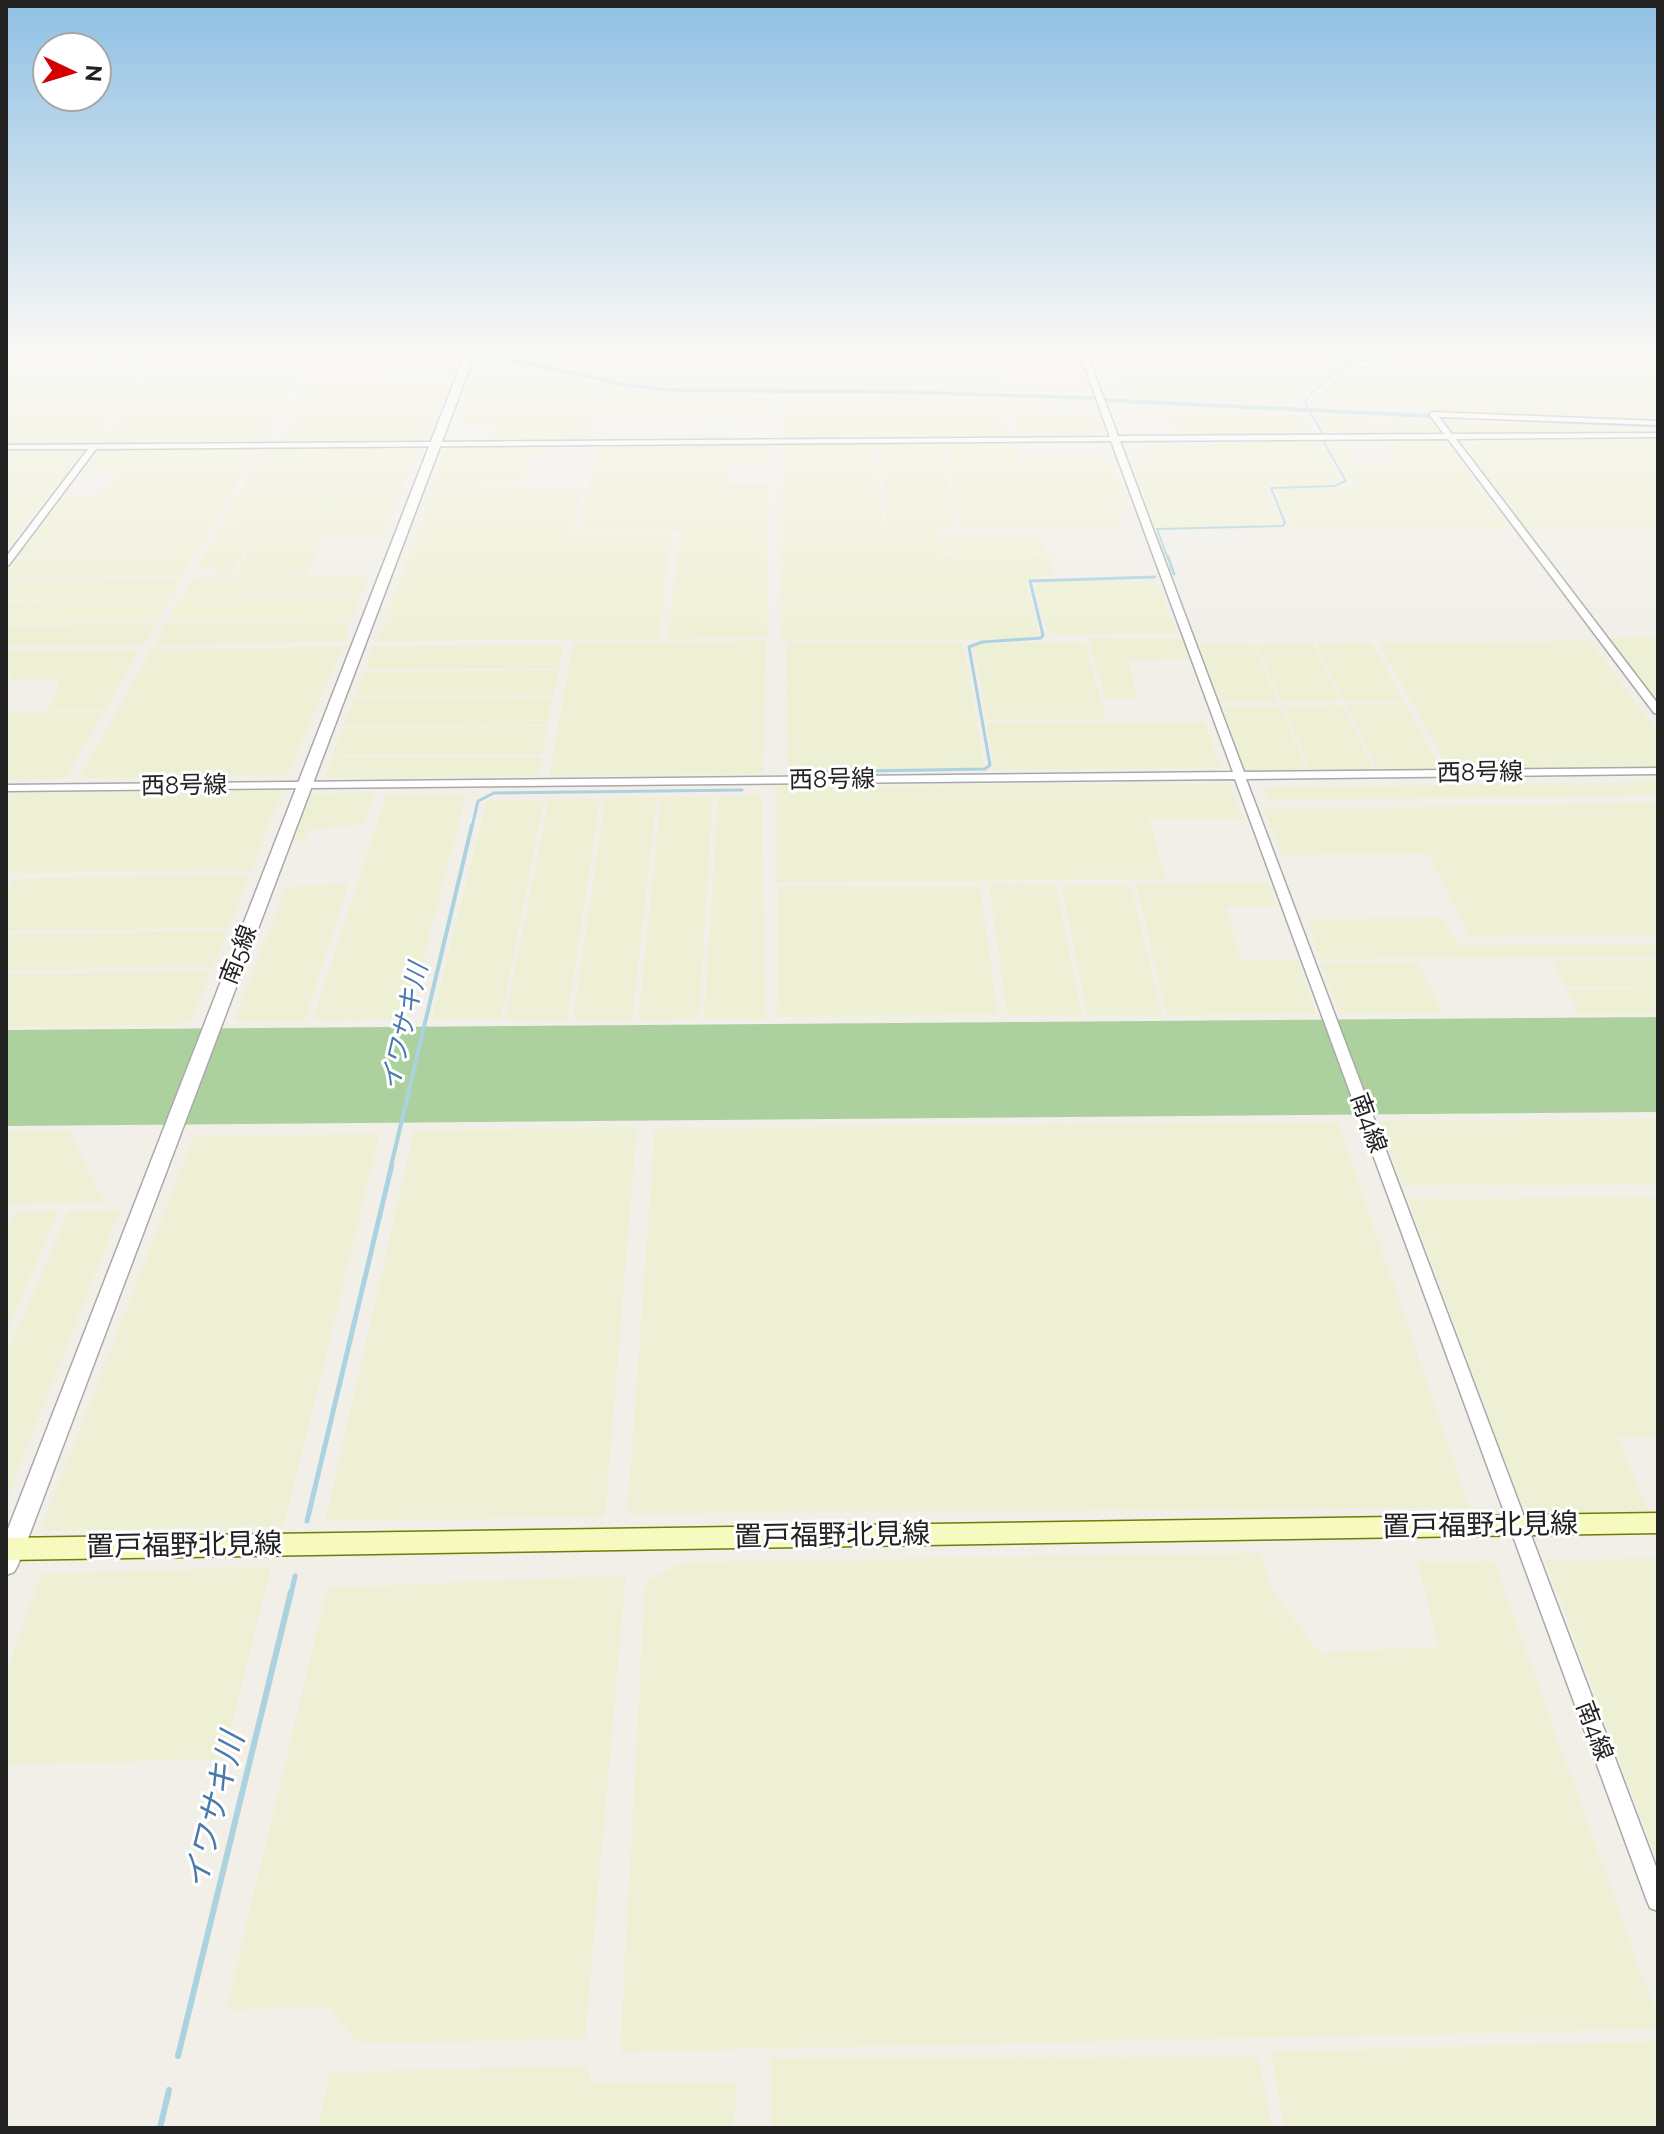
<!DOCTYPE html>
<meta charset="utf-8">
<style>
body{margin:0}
#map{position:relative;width:1664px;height:2134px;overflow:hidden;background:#f2efe9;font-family:Raleway,sans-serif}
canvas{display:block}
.frame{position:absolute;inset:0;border:8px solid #222;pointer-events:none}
.north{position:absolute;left:32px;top:32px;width:80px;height:80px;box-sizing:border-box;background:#fff;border:2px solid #a7a7a7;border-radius:50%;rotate:94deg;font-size:22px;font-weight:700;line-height:32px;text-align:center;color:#222}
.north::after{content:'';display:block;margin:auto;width:28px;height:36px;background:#d40000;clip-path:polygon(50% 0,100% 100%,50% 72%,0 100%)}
</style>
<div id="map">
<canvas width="1664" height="2134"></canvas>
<div class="frame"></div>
<div class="north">N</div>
</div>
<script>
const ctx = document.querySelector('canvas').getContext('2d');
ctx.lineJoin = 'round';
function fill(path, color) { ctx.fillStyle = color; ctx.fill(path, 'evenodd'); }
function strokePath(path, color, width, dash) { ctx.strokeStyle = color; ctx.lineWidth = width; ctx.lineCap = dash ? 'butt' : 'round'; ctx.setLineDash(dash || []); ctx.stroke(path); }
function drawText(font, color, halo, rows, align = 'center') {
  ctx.font = font + ' Raleway,"Noto Sans JP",sans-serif'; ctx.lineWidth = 6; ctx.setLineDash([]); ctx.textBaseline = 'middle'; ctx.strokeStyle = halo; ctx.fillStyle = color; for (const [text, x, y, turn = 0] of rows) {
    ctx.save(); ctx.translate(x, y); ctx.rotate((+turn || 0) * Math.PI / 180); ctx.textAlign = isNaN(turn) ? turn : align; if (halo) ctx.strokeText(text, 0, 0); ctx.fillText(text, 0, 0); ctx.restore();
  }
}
const farmland = new Path2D(`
 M26 346H163L155 355 16 356Z
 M172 346H302L314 353 262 441 96 442Z
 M322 346H444L463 352 451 377 311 376 327 352Z
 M478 346H1073L1079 362H996L1003 392 690 390 635 384 476 349Z
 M1086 346H1368L1376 360 1343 362 1303 397 1125 398 1110 363H1092Z
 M1382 346H1658V421L1428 410 1312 400 1352 365 1392 363Z
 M154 356 143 371H6L15 358Z
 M480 357 600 384 588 439 488 440 494 423H456Z
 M142 372 131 387H6V373Z
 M415 385H450L428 440 279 441 306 390 411 391Z
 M608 387 682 397H769L770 416 601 417Z
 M6 389H132L90 443H6Z
 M780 395 1001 398 1010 436 781 438Z
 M1008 398 1036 399 1041 414 1100 415 1105 430 1099 435 1017 436Z
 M1161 407 1305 416 1319 436 1176 437Z
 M1317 415 1430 419 1445 435 1329 436Z
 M1443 419 1641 429 1646 433 1455 434Z
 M1658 440V528L1526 530 1462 442Z
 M1015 442 1020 459 1111 458 1126 497 954 499 946 443Z
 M1316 442 1341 481 1331 485 1269 486 1266 489 1283 524 1275 527 1156 528 1130 459H1149L1144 445Z
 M1382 442H1445L1508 528 1293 530 1275 488 1353 486 1327 444 1348 443 1360 466H1396Z
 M879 443H942L955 530 887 531Z
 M784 444H874L884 531 781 532Z
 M556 445 555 453H532L522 483 433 485 445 447Z
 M769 445 770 465 728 466 727 484H768L767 637 668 639 680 532H577L598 447Z
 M418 448 403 487 242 489 263 449Z
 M257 449 206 535 33 537 65 496 101 495 117 473H82L100 451Z
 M85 450 53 491H6V451Z
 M582 488 571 535H671L659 639 377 641 433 489Z
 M403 489 400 500 393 503 397 504 393 516 386 518 225 519 233 505 391 503 233 504 241 491Z
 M6 494H48L6 549Z
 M1126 499 1128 504 1115 505 1120 528 959 530 955 501Z
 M384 519 390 521 387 532 382 535 215 536 224 521Z
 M940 532 943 554 1049 553 1055 576 1030 578 1026 581 1030 601 781 602 782 533Z
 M1040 535 1045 552 946 553 944 536Z
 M323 536 307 574 235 575 256 537Z
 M206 537 195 555 19 556 31 539Z
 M214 537H252L232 575 214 574 216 568H196Z
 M194 556 183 576 6 578 16 561 25 558Z
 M369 576 363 591 356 595 181 597 192 578Z
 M182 578 171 598 6 600V580Z
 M1156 580 1177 634 1054 635 1047 630 1035 585 1046 581Z
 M361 597 353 617 346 619 166 622 180 599Z
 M170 600 157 622 6 623V602Z
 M1031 603 1039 634 1026 639H782L781 604Z
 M343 621 350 623 344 641 154 645 165 624Z
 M156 624 143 644 6 646V626Z
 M1658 637V705L1607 638Z
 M1089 639H1183L1191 659 1128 660 1138 699H1105Z
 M766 641 763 774 549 776 573 643Z
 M1590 641 1658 732V769L1450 771 1379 643Z
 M786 642 963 643 984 765 976 769H788Z
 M1079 642 1086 645 1106 719H986L974 647 982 644Z
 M1372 643 1404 701H1344L1317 644Z
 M1198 644H1253L1278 702H1219Z
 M1257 644H1313L1341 701 1281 702Z
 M564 645 559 668 366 669 374 646Z
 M343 647 287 776 79 778 152 649Z
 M139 650 106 709 47 710 57 693 59 680 9 679 11 673H6V651Z
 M559 670 553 696 355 697 364 672Z
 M553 698 547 724 343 726 354 699Z
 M1342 705 1375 772 1312 773 1283 706Z
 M1346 705H1406L1442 772H1379Z
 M1222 706H1280L1309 773 1245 774Z
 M104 711 65 779 6 780V712Z
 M1205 722 1221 768 994 770 987 723Z
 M548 726 542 754 332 756 342 728Z
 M542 757 538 776 324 778 332 758Z
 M1658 782V795L1269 801 1263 787Z
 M1230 784 1243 819H1149L1166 879 776 883 777 786Z
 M282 790 251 871 6 873V793Z
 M376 792 363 824 311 829 304 841 291 842 309 794Z
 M386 795H466L408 1019 313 1020Z
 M762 795 765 1019H704L718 796Z
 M657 797 632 1020H573L605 798Z
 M661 797H713L699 1019 638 1020Z
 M549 799H600L567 1020H505Z
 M487 800H544L501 1019H432Z
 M1658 803V936L1471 937 1428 854 1282 855 1264 809Z
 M250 875 229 928 6 931V895L13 882 23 878Z
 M349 883 305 1021H234L286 887Z
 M1269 883 1277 906 1226 907 1241 960H1298L1316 1014 1167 1015 1136 884Z
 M989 885H1056L1082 1015H1007Z
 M1062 885H1131L1162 1015H1087Z
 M980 886 998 1014 777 1017 778 887Z
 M1443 918 1458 945 1658 944V957L1320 959 1308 919Z
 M222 931 227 935 213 967 6 970V935Z
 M1658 961V986L1566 987 1553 961Z
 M1419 962 1443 1014H1339L1321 963Z
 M211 971 193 1018 181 1025 6 1027V974Z
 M1658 988V1014H1579L1566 989Z
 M1658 1119V1184L1402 1185 1379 1121Z
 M1338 1122 1470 1508 627 1514 655 1128Z
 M637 1127 605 1517 325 1521 414 1131Z
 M6 1131H69L104 1202 10 1204 6 1212Z
 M380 1134 284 1526 40 1531 194 1136Z
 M1658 1198V1436L1618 1438 1650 1513 1525 1516 1408 1199Z
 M59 1211 6 1332V1234L16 1212Z
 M69 1211H120L6 1501V1355Z
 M1261 1553 1273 1592 1320 1653 1439 1646 1418 1562 1494 1561 1658 2019V2029L620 2052 645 1583 681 1562Z
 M1658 1558V1853H1654L1545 1560Z
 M271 1567 224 1759 6 1765V1675L41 1574Z
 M626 1575 585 2040 358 2043 329 2007 226 2010 327 1588Z
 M1658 2041V2128H1284L1271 2052Z
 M1259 2057 1272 2128H771V2058Z
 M587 2066 592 2082 736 2083 734 2128H319L329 2072Z`);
const forest = new Path2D(`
 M1658 1017V1112L6 1126V1030Z`);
const streamFar4 = new Path2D(`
 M1310 394 1349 362 1385 359 1376 346
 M1307 399 1305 403 1322 433
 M1168 559 1157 529 1283 526 1285 523 1271 488 1334 486 1346 481 1323 441`);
const streamFar3 = new Path2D(`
 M1168 557 1174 574
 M803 772 985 769 990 765 969 647 982 642 1041 638 1043 635 1030 581 1155 577
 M472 827 478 801 494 793 742 790`);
const streamFar2 = new Path2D(`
 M391 1166 472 825`);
const streamFar1 = new Path2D(`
 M307 1521 392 1164
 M291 1594 295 1576`);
const stream = new Path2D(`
 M178 2056 291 1592
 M160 2128 169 2090`);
const canal = new Path2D(`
 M448 346H463L467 348 463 350Z
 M476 350 632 384 672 388 906 390 1091 396 1095 398 1091 400 906 394 672 392 632 388 473 354 472 352Z
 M1106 398 1429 414 1433 416 1429 418 1103 402 1102 400Z
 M1528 418 1658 424V428L1525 422 1524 420Z`);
const minor = new Path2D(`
 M1077 346H1084L1118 436 1444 434 1429 414 1433 412 1658 421V425L1439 417 1452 434 1658 433V437L1456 439 1658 704V714L1654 713 1448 439 1120 441 1244 772 1658 768V774L1246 779 1658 1872V1911L1650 1908 1647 1901 1235 779 6 791V785L1233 772 1111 441 96 449 9 565 6 566V557L88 449H6V445L1110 437Z`);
const tertiary = new Path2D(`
 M468 346H478L18 1565 14 1572 6 1575V1534Z`);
const secondary = new Path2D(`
 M1658 1513V1533L6 1560V1538Z`);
const streetNames = [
 ["西8号線",1480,773,-1],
 ["西8号線",832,780,-1],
 ["西8号線",184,786,-1],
 ["南5線",239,955,-69],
 ["南4線",1368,1123,70],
 ["南4線",1594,1731,69]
];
const waterNames = [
 ["イワサキ川",405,1027,-77]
];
const nearStreetnames = [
 ["置戸福野北見線",1480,1526,-1],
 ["置戸福野北見線",832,1536,-1],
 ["置戸福野北見線",184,1546,-1]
];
const nearWaternames = [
 ["イワサキ川",215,1811,-76]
];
fill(farmland, '#eef0d5');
fill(forest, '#add19e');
strokePath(streamFar4, '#aad3df', 2);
strokePath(streamFar3, '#aad3df', 3);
strokePath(streamFar2, '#aad3df', 4);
strokePath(streamFar1, '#aad3df', 5);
strokePath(stream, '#aad3df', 6);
fill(canal, '#aad3df');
strokePath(minor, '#a9a9a9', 3);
strokePath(tertiary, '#a9a9a9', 3);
strokePath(secondary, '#707d05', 3);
fill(minor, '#fff');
fill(tertiary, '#fff');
fill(secondary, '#f7fabf');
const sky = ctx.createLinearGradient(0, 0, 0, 644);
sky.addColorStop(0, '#8fc0e4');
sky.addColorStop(0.54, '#f9f8f5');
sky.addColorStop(1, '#f9f8f500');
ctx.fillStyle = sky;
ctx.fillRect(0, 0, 1664, 644);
drawText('24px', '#222', '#fff', streetNames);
drawText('italic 26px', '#4a7aab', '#fff', waterNames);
drawText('28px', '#222', '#fff', nearStreetnames);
drawText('italic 32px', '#4a7aab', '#fff', nearWaternames);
</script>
